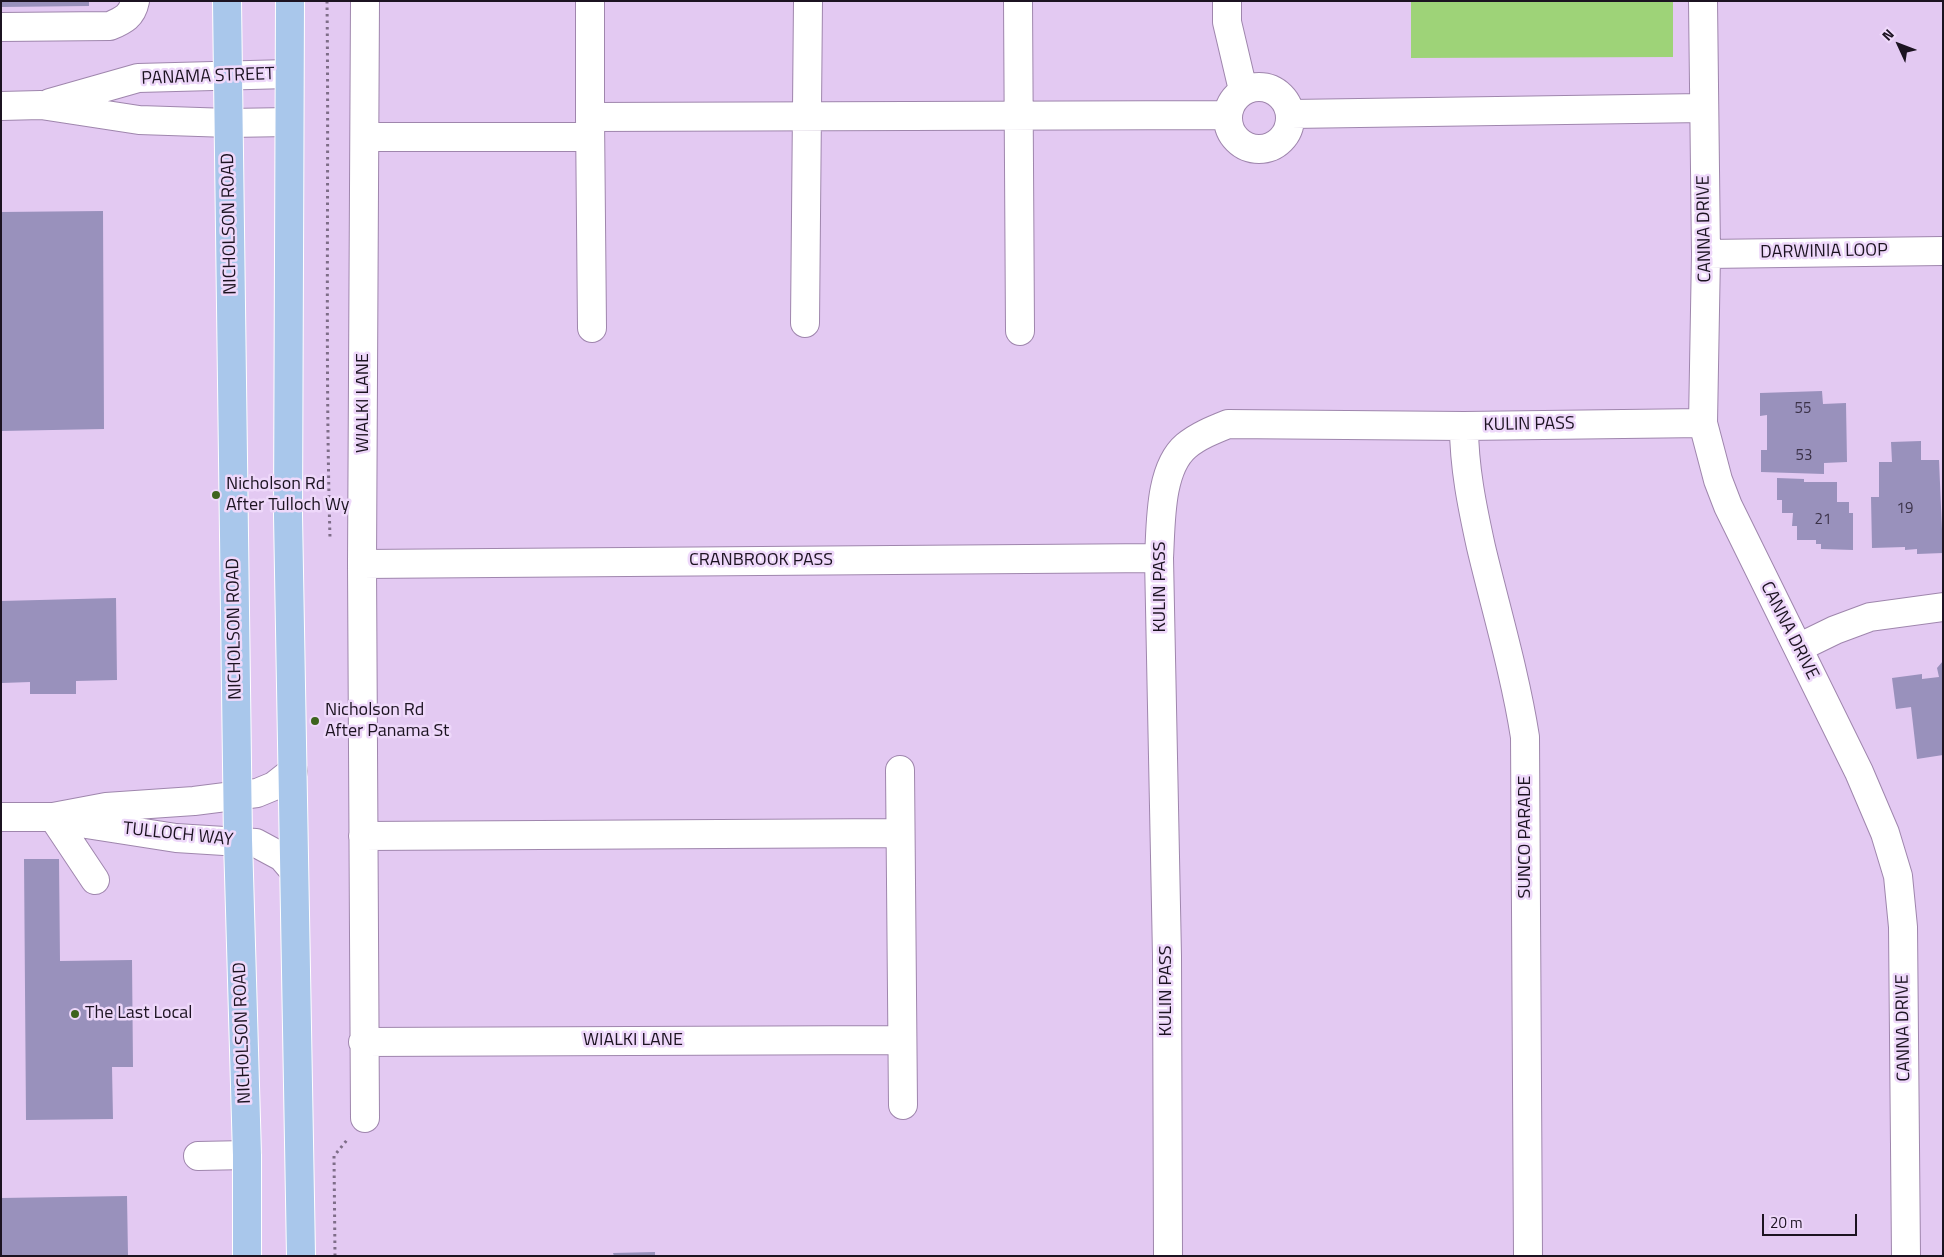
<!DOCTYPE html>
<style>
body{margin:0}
#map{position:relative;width:1944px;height:1257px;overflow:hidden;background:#e3c9f2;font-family:"Titillium Web",sans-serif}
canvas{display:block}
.frame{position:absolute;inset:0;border:2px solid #1c1321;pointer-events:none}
.north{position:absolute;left:1874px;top:20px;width:50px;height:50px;-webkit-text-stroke:4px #eed8fa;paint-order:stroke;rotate:313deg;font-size:14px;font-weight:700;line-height:20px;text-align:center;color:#1c1321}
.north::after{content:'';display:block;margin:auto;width:18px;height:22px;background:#1c1321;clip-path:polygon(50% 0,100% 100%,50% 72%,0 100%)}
.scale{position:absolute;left:1762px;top:1214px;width:95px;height:22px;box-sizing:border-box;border:2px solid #1c1321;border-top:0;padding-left:6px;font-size:15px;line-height:18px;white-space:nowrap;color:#1c1321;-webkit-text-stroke:4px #eed8fa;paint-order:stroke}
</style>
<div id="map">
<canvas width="1944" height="1257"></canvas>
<div class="frame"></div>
<div class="north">N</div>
<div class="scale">20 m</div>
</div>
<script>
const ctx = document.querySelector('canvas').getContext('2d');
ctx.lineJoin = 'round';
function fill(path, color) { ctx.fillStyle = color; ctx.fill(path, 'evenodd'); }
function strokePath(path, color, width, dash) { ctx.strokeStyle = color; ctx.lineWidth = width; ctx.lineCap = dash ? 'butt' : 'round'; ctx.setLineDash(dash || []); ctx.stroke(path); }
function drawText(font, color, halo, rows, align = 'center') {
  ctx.font = font + ' "Titillium Web",sans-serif'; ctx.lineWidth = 5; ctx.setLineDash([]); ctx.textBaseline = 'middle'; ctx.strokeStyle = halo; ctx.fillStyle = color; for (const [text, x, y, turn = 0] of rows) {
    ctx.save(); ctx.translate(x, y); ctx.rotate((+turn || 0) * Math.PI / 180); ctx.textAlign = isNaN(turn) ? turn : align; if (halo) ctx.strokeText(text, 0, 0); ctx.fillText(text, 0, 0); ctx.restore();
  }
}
const green = new Path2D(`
 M1411 1H1673V57L1411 58Z`);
const building = new Path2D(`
 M1 1H89V6L1 7Z
 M103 211 104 429 1 431V212Z
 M1822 391 1823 404 1846 403 1847 462 1824 463V474L1761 472V450H1767V415L1760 416V393Z
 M1921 441V460H1939L1943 553 1917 554V549L1905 550V547L1872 548 1871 497H1879V462H1892L1891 442Z
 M1777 478 1804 479V482H1837V502H1849V513H1853V550L1821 549V544H1816V540H1797V526H1792L1793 513H1782V500H1777Z
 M116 598 117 680 76 681V694H30V682L2 683 1 601Z
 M1943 661V755L1917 759 1911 707 1896 709 1892 678 1922 674V679L1939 677 1937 668Z
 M24 859H59L60 961 132 960 133 1067H112L113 1119 26 1120Z
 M127 1196 128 1256H1V1198Z
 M655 1252V1256H614L613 1253Z`);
const path = new Path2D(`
 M327 1C329 180 325 359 330 538
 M335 1256 334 1156 347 1140`);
const minor = new Path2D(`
 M365 1 362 564 365 1118
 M590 1V117
 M1018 1 1020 331
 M1227 1V22L1243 90
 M1703 1 1706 254 1703 423 1718 480 1728 506 1859 772 1885 833 1898 876 1903 927 1906 1256
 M1 27 110 26C124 20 132 16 135 1
 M1228 118a31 31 0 1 1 62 0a31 31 0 1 1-62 0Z
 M50 103 138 78 288 74
 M1 106 41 105 139 120 229 123 289 122
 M1291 114 1703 108
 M365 137H590
 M1706 254 1943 251
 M805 323 808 1
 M592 328 590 117 1227 115
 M1464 426C1464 467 1472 506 1481 547 1496 610 1515 673 1525 737L1528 1256
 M362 564 1159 558
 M1798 648 1835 630 1870 617 1943 607
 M900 770 903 1105
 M1 817H53L106 807 194 801 257 793 274 786 293 771
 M53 817 95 880
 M67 821 176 838 256 843 282 857 294 871
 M363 836 899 833
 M363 1042 902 1040
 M198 1156 247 1155
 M1168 1256 1167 956 1159 558C1161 525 1159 469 1186 446 1198 436 1213 430 1228 424L1464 426 1703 423`);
const major = new Path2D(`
 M227 1 238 840 247 1155V1256
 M290 1 288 515 301 1256`);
const markers = [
 [216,495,5,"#3d631d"],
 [315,721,5,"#3d631d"],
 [75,1014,5,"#3d631d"]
];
const numberNames = [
 ["55",1803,409],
 ["53",1804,456],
 ["19",1905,509],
 ["21",1823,520]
];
const streetNames = [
 ["PANAMA STREET",208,77,-2],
 ["NICHOLSON ROAD",230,224,-91],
 ["CANNA DRIVE",1705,229,-91],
 ["DARWINIA LOOP",1824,252,-1],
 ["WIALKI LANE",364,403,-90],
 ["KULIN PASS",1529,425,-1],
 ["CRANBROOK PASS",761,561],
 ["KULIN PASS",1161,587,-90],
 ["NICHOLSON ROAD",235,629,-91],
 ["CANNA DRIVE",1789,631,63],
 ["TULLOCH WAY",178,835,6],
 ["SUNCO PARADE",1526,837,-90],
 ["KULIN PASS",1167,991,-90],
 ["CANNA DRIVE",1904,1028,-91],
 ["NICHOLSON ROAD",243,1033,-92],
 ["WIALKI LANE",633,1041]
];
const poiNames = [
 ["Nicholson Rd",226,485],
 ["After Tulloch Wy",226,506],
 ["Nicholson Rd",325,711],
 ["After Panama St",325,732],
 ["The Last Local",85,1014]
];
fill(green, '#9ed378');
fill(building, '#9991bc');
strokePath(minor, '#9f86ad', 30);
strokePath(major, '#fff', 30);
strokePath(path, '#7e6d88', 3, [2.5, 4]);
strokePath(minor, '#fff', 28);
strokePath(major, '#a9c7eb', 28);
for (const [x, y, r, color] of markers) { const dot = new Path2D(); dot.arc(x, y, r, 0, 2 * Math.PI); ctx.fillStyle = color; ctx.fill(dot); strokePath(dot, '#eed8fa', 2); }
drawText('15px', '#3b3248', null, numberNames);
drawText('18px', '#1c1321', '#eed8fa', streetNames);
drawText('18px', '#1c1321', '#eed8fa', poiNames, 'left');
</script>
